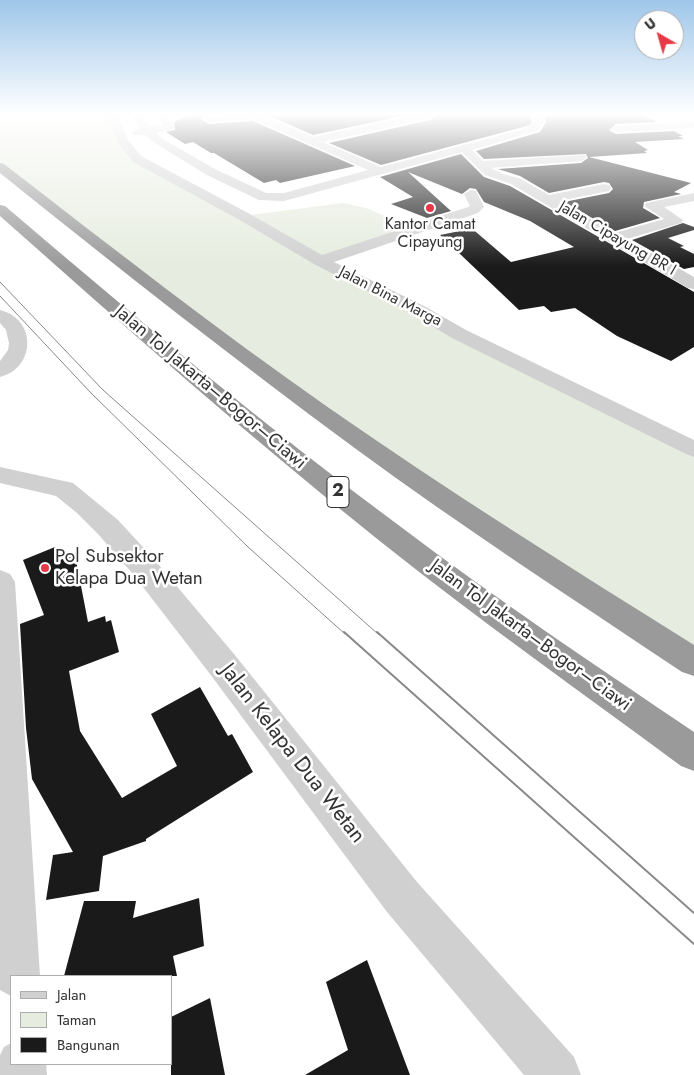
<!DOCTYPE html>
<meta charset="utf-8">
<style>
body{margin:0}
#map{position:relative;width:694px;height:1075px;overflow:hidden;background:#fff;font-family:Jost,sans-serif}
canvas{display:block}
.legend{position:absolute;left:10px;top:975px;width:162px;height:90px;box-sizing:border-box;background:#fff;border:1px solid #adadad;margin:0;padding:6px 9px;list-style:none;font-size:15px;color:#333}
.legend li{display:flex;align-items:center;gap:10px;height:25px}
.legend b{width:25px;border:1px solid #adadad}
.north{position:absolute;left:634px;top:10px;width:50px;height:50px;box-sizing:border-box;background:#fff;border:1px solid #adadad;border-radius:50%;rotate:322deg;font-size:14px;font-weight:700;line-height:20px;text-align:center;color:#333}
.north::after{content:'';display:block;margin:auto;width:18px;height:22px;background:#e63946;clip-path:polygon(50% 0,100% 100%,50% 72%,0 100%)}
</style>
<div id="map">
<canvas width="694" height="1075"></canvas>
<ul class="legend">
<li><b style="height:6px;background:#d0d0d0"></b>Jalan</li>
<li><b style="height:14px;background:#e6ecdf"></b>Taman</li>
<li><b style="height:14px;background:#1a1a1a"></b>Bangunan</li>
</ul>
<div class="north">U</div>
</div>
<script>
const ctx = document.querySelector('canvas').getContext('2d');
ctx.lineJoin = 'round';
function fill(path, color) { ctx.fillStyle = color; ctx.fill(path, 'evenodd'); }
function strokePath(path, color, width, dash) { ctx.strokeStyle = color; ctx.lineWidth = width; ctx.lineCap = dash ? 'butt' : 'round'; ctx.setLineDash(dash || []); ctx.stroke(path); }
function drawText(font, color, halo, rows, align = 'center') {
  ctx.font = font + ' Jost,sans-serif'; ctx.lineWidth = 5; ctx.setLineDash([]); ctx.textBaseline = 'middle'; ctx.strokeStyle = halo; ctx.fillStyle = color; for (const [text, x, y, turn = 0] of rows) {
    ctx.save(); ctx.translate(x, y); ctx.rotate((+turn || 0) * Math.PI / 180); ctx.textAlign = isNaN(turn) ? turn : align; if (halo) ctx.strokeText(text, 0, 0); ctx.fillText(text, 0, 0); ctx.restore();
  }
}
const green = new Path2D(`
 M0 115H114L137 159 243 216 343 203 366 208 415 229 321 261 694 449V662L502 537 0 167Z`);
const building = new Path2D(`
 M189 115H208L203 116 202 120 209 124 253 121 355 166 280 183 276 180 264 183 214 153H211L193 142 185 144 166 132 175 130 174 122Z
 M268 115H407L313 135Z
 M437 115H530L532 121 530 125 523 127 381 165 329 143 430 120Z
 M544 115H643L657 122 616 124 609 130 616 134 674 131 683 136H678L684 139 635 142 648 150 644 151 647 153 589 157 691 183 674 192 681 194 644 202 643 208 660 218 615 231 564 202 609 193 613 189 609 183 604 182 549 193 520 176 498 169 581 163 588 158 586 154 484 159 476 151 540 132 546 122Z
 M461 154 484 177 510 186 694 292V347L671 361 617 336 575 308 551 312 544 306 519 310 440 235 460 231 446 226 462 220 511 262 574 247 530 221 484 202 476 189 470 188 462 194 408 172 451 211 427 218 391 204 413 197 380 177Z
 M683 223 694 227V230L668 238 684 246 680 247 694 254V267L684 269 632 240Z
 M55 547 60 560 75 555 88 622 105 616 106 622 111 620 119 652 69 671 80 731 122 798 177 766 151 714 200 687 228 736 232 734 253 772 146 839V841L103 856 99 891 46 900 53 855 73 852 32 779 26 728 20 624 44 615 23 560Z
 M199 898 204 946 173 956 177 976H64L84 901H136L133 918Z
 M367 960 410 1075H305L348 1050 326 982Z
 M210 998 225 1075H171V1017Z`);
const minor = new Path2D(`
 M108 115H118L128 140 141 156 248 213 322 255 468 207 470 206 464 194 471 190 476 191 484 207 478 213 334 262 424 306 466 330 694 440V457L686 454 452 338 412 314 314 264 238 219 133 162 117 141Z
 M130 115H140L150 127 163 125 159 115H169L174 127 173 129 156 133 166 141 215 169 266 193H284L368 170 253 119 209 122 204 119 205 117 266 115 265 117 313 137 416 115H435L430 118 323 142 381 167 524 129 531 126 534 121 532 115H542L544 121 539 130 472 150 483 161 585 155 587 157 585 159 581 161 491 168 503 174 519 178 549 195 604 184 609 185 611 188 609 191 559 201 615 233 664 219 644 206 646 203 694 193V201L664 207 683 220 681 223 627 239 694 277V289L688 288 511 184 485 175 462 152 284 201 259 200 207 175 158 145 145 135H133L132 133 133 131 140 129Z
 M694 122V128L616 132 611 129 616 126Z
 M0 310C37 319 36 368 0 377V361L8 350 9 343 6 330 0 323Z
 M0 467 73 483 118 520 153 558 234 654 417 882 574 1057 581 1075H524L387 912 210 674 133 574 98 534 77 513 56 496 0 483Z
 M0 570 10 574 15 582 40 976H11V996L0 990Z
 M11 1043V1064H46L47 1075H0V1055L4 1047Z`);
const highway = new Path2D(`
 M0 163 4 164C111 247 218 330 329 408 448 491 571 568 694 645V676L682 672C573 599 462 527 356 449 235 360 117 267 0 173Z
 M0 205 5 206C134 316 264 426 401 527 496 599 595 665 694 732V771L681 766C581 692 479 620 381 542 251 438 125 327 0 216Z`);
const tramFar1 = new Path2D(`
 M0 282 103 390 378 634
 M0 296 91 393 248 547 345 634`);
const tram = new Path2D(`
 M344 632 694 944
 M377 632 694 913`);
const markers = [
 [430,208,5,"#e63946"],
 [45,568,5,"#e63946"]
];
const farPoinames = [
 ["Kantor Camat",430,225],
 ["Cipayung",430,243]
];
const farStreetnames = [
 ["Jalan Cipayung BR I",617,239,30],
 ["Jalan Bina Marga",390,297,27]
];
const shields = [
 [338,492,22]
];
const shieldNames = [
 ["2",338,492]
];
const streetNames = [
 ["Jalan Tol Jakarta–Bogor–Ciawi",210,388,40],
 ["Jalan Tol Jakarta–Bogor–Ciawi",530,636,36]
];
const poiNames = [
 ["Pol Subsektor",55,557],
 ["Kelapa Dua Wetan",55,579]
];
const nearStreetnames = [
 ["Jalan Kelapa Dua Wetan",292,754,52]
];
fill(green, '#e6ecdf');
fill(building, '#1a1a1a');
fill(minor, '#d0d0d0');
fill(highway, '#9a9a9a');
strokePath(tramFar1, '#888', 1);
strokePath(tram, '#888', 2);
const sky = ctx.createLinearGradient(0, 0, 0, 266);
sky.addColorStop(0, '#9ec6ea');
sky.addColorStop(0.43, '#fff');
sky.addColorStop(1, '#ffffff00');
ctx.fillStyle = sky;
ctx.fillRect(0, 0, 694, 266);
for (const [x, y, r, color] of markers) { const dot = new Path2D(); dot.arc(x, y, r, 0, 2 * Math.PI); ctx.fillStyle = color; ctx.fill(dot); strokePath(dot, '#fff', 2); }
drawText('16px', '#333', '#fff', farPoinames);
drawText('16px', '#333', '#fff', farStreetnames);
for (const [x, y, w] of shields) { const box = new Path2D(); box.roundRect(x - w / 2, y - 15.5, w, 31, 4); ctx.fillStyle = '#fff'; ctx.fill(box); strokePath(box, '#333', 1); }
drawText('bold 18px', '#333', null, shieldNames);
drawText('19px', '#333', '#fff', streetNames);
drawText('19px', '#333', '#fff', poiNames, 'left');
drawText('22px', '#333', '#fff', nearStreetnames);
</script>
